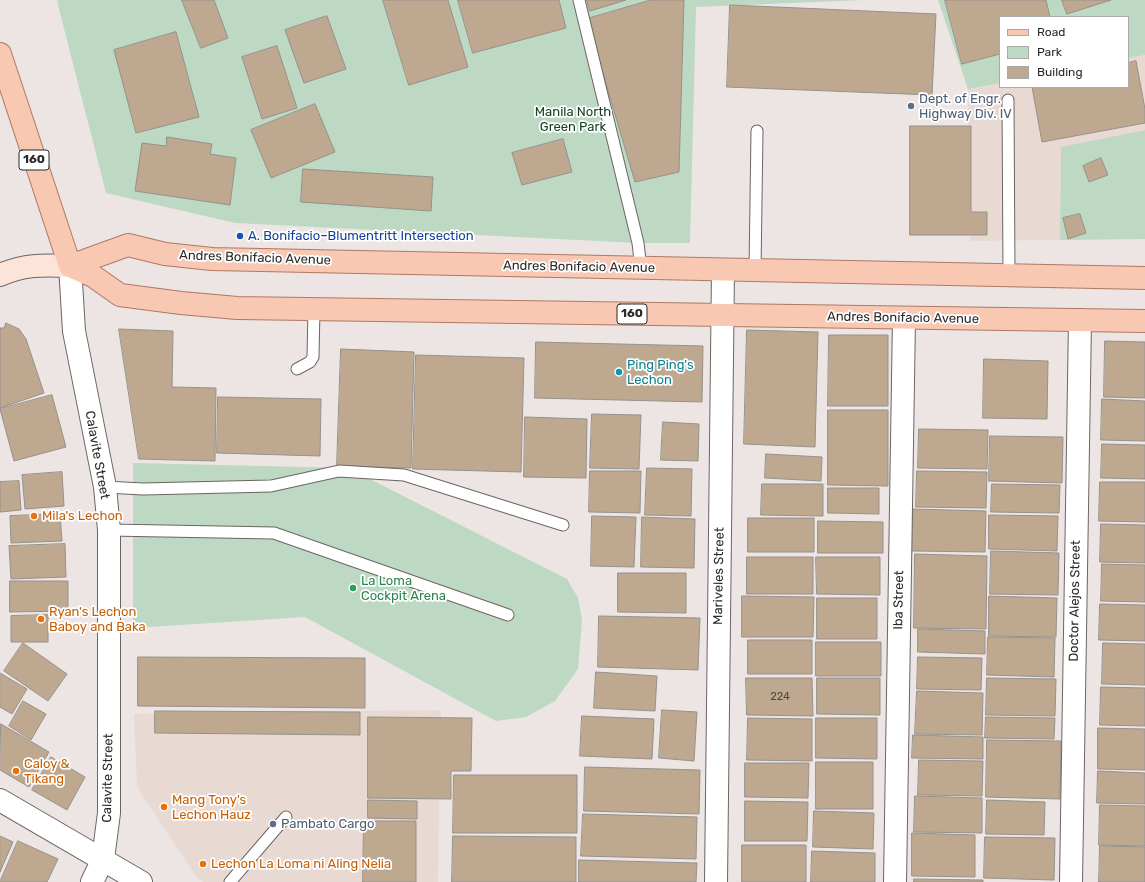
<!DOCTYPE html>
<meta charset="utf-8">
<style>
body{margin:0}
#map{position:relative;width:1145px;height:882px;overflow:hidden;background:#ede5e3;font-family:Rubik,sans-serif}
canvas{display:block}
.legend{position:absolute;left:999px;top:16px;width:130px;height:72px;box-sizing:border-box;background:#fff;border:1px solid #aaa9a9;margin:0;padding:5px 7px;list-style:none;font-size:12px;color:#2b2827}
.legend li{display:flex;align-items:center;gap:8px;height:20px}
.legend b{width:20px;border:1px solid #aaa9a9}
</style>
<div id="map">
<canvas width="1145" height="882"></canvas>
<ul class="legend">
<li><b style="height:5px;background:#f8c8b3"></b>Road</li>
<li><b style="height:11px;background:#bdd8c3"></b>Park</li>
<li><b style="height:11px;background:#bea890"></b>Building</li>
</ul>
</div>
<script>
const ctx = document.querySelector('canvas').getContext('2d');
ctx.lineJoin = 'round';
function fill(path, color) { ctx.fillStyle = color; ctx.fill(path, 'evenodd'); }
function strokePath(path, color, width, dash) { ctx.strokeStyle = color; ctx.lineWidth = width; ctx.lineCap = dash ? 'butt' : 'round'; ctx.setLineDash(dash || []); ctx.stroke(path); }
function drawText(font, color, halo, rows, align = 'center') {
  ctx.font = font + ' Rubik,sans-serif'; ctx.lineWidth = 3.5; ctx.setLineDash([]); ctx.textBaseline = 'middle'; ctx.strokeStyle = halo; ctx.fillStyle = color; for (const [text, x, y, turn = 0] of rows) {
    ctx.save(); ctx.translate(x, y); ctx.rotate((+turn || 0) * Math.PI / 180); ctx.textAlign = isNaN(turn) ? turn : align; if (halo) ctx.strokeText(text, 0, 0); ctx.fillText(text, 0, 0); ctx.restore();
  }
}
const built = new Path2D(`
 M1145 55V130L1061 147 1060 240 970 241 968 89 1000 83V87H1128V58Z
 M441 710 438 882H203L198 879 137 787 134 714Z`);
const green = new Path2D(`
 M59 0H864L696 7 690 243H638L235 223 106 193 57 1Z
 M938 0H1145V55L1128 58V17H1000V83L968 89Z
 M1145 130V239L1060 240 1061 147Z
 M133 463 348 468 567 579 578 598 582 620 578 669 555 701 526 717 496 721 305 617 133 628Z`);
const building = new Path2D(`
 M182 0H214L228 38 201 48Z
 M383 0H448L468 67 409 85Z
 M458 0H559L566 28 473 53Z
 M587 0H626L590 11Z
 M651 0H684L679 172 635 182 587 19Z
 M945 0H1046L1050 17H1000V54L962 64Z
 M1062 0H1111L1067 14Z
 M730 5 936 14 932 95 727 87Z
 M327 16 346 69 304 83 285 30Z
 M176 32 199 117 136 133 114 50Z
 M277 46 297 108 262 119 242 57Z
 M1136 61 1145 109V123L1042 142 1032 87H1128V63Z
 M315 104 335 152 271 178 251 130Z
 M910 126H971V212H987V235H910Z
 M167 137 212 144 210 154 236 158 230 205 135 191 142 143 166 146Z
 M563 139 572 172 522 185 512 153Z
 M1101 158 1108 175 1089 182 1083 166Z
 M303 169 433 177 431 211 301 202Z
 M1080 214 1086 233 1068 239 1063 218Z
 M6 323 19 329 26 339 44 393 0 408V328H4Z
 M119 329 173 331 172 387 216 388 215 461 139 459Z
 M747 330 818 332 815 447 744 444Z
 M829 335H888V406H828Z
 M1105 341 1145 342V398L1104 397Z
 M536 342 703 346 702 402 535 398Z
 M341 349 414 352 411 468 337 466Z
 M416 355 524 358 521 472 413 469Z
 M984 359 1048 361 1047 419 983 418Z
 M52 395 66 447 14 461 0 409Z
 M218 397 321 399 320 456 217 453Z
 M1102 399 1145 401V441L1101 440Z
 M828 410H888V486L828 485Z
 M592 414 641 415 639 469 590 468Z
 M525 417 587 419 586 478 524 477Z
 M663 422 699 424 698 461 661 460Z
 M919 429 988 430 987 469 918 468Z
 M990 436 1063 437 1062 483 989 481Z
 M1102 444 1145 445V479L1101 478Z
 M766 454 822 457 821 481 765 478Z
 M647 468 692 469 691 516 645 515Z
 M590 471H641L640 513 589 512Z
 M917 471 987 472 986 508 916 507Z
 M62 472 64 506 25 509 22 475Z
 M19 481 21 510 0 512V482Z
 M1100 482H1145V522L1099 521Z
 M762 484H823V516L761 515Z
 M992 484 1060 485 1059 513 991 512Z
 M828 488H879V514L828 513Z
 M913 509 986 511 985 552 912 551Z
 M60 514 62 541 11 543 10 516Z
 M989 515 1058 516 1057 551 989 549Z
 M592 516 636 517 634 567 591 566Z
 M642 517 695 519 694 568 641 567Z
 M748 518H814V552H748Z
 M818 521 883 522V553H818Z
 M1101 524 1145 525V563L1100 562Z
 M65 544 66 577 11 579 9 546Z
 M991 551 1059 553 1058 595 990 594Z
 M915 554 987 556 986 629 914 628Z
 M747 557H813V594H747Z
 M816 557H880V595L817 594Z
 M1102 564 1145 565V602L1101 601Z
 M618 573H686V613L618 612Z
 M10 581H68V611L10 612Z
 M742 596 814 597 813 637H742Z
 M989 596 1057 598 1056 637 989 636Z
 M817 598H877V639H817Z
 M1100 604 1145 605V641L1099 640Z
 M48 615V642H11V616Z
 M599 616 700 618 698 670 598 667Z
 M918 629 985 631V654L918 652Z
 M988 637 1055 638 1054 677 987 675Z
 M748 640H812V674H748Z
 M816 642H881V676H816Z
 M23 643 67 674 48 701 4 671Z
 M1103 643 1145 644V685L1102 684Z
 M138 657 365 658V708L138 706Z
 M918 657 982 658 981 690 917 689Z
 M596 672 657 676 655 711 594 708Z
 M0 673 27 689 12 714 0 707Z
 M746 678H812L813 716 747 715Z
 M817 678H880V715L817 714Z
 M987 678 1056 679 1055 716 986 715Z
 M1101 687 1145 688V726L1100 725Z
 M917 691 983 693 982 735 915 734Z
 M23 701 46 714 31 740 9 726Z
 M662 710 697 712 694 761 659 758Z
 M155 711 360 712V735L155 733Z
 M582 716 654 719 652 759 580 756Z
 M368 717 472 718 471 771H451V799L368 798Z
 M986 717 1055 718 1054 739 985 738Z
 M748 718 812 719V761L747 760Z
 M816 718H877V759L816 758Z
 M1 724 49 752 29 787 0 770Z
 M1098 728 1145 729V770L1098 769Z
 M913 735 983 737V759L912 758Z
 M987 740 1061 741 1060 799 986 797Z
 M51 757 85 777 67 810 32 790Z
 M919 760 983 761 982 796 918 795Z
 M816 762H873V809H816Z
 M745 763H809L808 798 745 797Z
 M585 767 700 770 699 814 584 811Z
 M1098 771 1145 773V804L1097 803Z
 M454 775H577V833H453Z
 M915 796 982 798V833L914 832Z
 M368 800 417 801V819L368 818Z
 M987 800 1045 802 1044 835 986 834Z
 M745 801 808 802 807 841H745Z
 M1100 805 1145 806V846L1099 845Z
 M814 811 874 813 873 849 813 847Z
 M583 814 697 817 696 859 581 856Z
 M364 821H416V882H363Z
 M912 833 975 835V877L912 876Z
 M0 836 13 842 0 872Z
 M453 836 576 837V882H452Z
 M985 837 1055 838 1054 880 984 878Z
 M18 841 58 859 47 882H0Z
 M742 845H806V882H742Z
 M1100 846 1145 847V882H1099Z
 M812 851 875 853V882H811Z
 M579 860 697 863 696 882H579Z
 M914 879 983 880V882H914Z`);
const service = new Path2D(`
 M579 0 638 243 641 269
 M1008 100 1009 276
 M755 270 757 131
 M297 369 310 362 313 357 314 308
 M105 487 143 489 271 486 339 471 404 475 563 525
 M109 530 274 533 508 615
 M230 882 286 817`);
const minor = new Path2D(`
 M92 882 103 859
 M716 882 723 270
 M895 882 904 318
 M1071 882 1080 320`);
const tertiary = new Path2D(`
 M70 266 74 331 105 487 109 530V813L103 859
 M0 800 141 882`);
const secondary = new Path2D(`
 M0 275C25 264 43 265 70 266`);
const primary = new Path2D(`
 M0 54 70 266
 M70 266 93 276 120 295 181 303 237 308 1145 321
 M70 266 128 245 165 254 212 259 1145 278`);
const markers = [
 [911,106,4,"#5c6f8a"],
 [240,236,4,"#1a4fb4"],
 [619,372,4,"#0f9aa8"],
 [34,516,4,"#e8710a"],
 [353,588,4,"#2e9e5b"],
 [41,619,4,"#e8710a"],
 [16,771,4,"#e8710a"],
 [164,807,4,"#e8710a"],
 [273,824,4,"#5c6f8a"],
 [203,864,4,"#e8710a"]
];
const numberNames = [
 ["224",780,697]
];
const shields = [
 [34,160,30],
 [632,314,30]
];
const shieldNames = [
 ["160",34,160],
 ["160",632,314]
];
const serviceNames = [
 ["Dept. of Engr.",919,99],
 ["Highway Div. IV",919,114],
 ["Pambato Cargo",281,824]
];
const parkNames = [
 ["Manila North",573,112],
 ["Green Park",573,127]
];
const transitNames = [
 ["A. Bonifacio–Blumentritt Intersection",248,236]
];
const streetNames = [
 ["Andres Bonifacio Avenue",255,258,2],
 ["Andres Bonifacio Avenue",579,267,1],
 ["Andres Bonifacio Avenue",903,318,1],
 ["Calavite Street",97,455,80],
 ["Mariveles Street",719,576,-89],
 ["Iba Street",899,600,-89],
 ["Doctor Alejos Street",1075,601,-89],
 ["Calavite Street",108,778,-89]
];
const cultureNames = [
 ["Ping Ping's",627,365],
 ["Lechon",627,380]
];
const foodNames = [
 ["Mila's Lechon",42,516],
 ["Ryan's Lechon",49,612],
 ["Baboy and Baka",49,627],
 ["Caloy &",24,764],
 ["Tikang",24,779],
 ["Mang Tony's",172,800],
 ["Lechon Hauz",172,815],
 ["Lechon La Loma ni Aling Nelia",211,864]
];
const leisureNames = [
 ["La Loma",361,581],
 ["Cockpit Arena",361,596]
];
fill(built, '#e9d9d3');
fill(green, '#bdd8c3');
fill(building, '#bea890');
strokePath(building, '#96918c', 1);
strokePath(service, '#6c6563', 13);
strokePath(minor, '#6c6563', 24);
strokePath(tertiary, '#6c6563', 24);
strokePath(secondary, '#6c6563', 24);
strokePath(primary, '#ae7962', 24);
strokePath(service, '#fff', 11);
strokePath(minor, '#fff', 22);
strokePath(tertiary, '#fff', 22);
strokePath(secondary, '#fce4d9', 22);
strokePath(primary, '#f8c8b3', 22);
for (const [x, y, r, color] of markers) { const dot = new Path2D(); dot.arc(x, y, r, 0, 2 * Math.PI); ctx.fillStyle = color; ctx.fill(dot); strokePath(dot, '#fff', 1.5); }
drawText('11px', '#504841', null, numberNames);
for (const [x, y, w] of shields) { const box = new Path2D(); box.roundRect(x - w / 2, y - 10, w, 20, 3); ctx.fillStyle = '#fff'; ctx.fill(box); strokePath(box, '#2b2827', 1); }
drawText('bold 12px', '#2b2827', null, shieldNames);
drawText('13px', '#4e5e75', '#fff', serviceNames, 'left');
drawText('13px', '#124124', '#fff', parkNames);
drawText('13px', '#164399', '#fff', transitNames, 'left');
drawText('13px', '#2b2827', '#fff', streetNames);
drawText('13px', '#0d838f', '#fff', cultureNames, 'left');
drawText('13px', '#c56008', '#fff', foodNames, 'left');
drawText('13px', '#27864d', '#fff', leisureNames, 'left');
</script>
